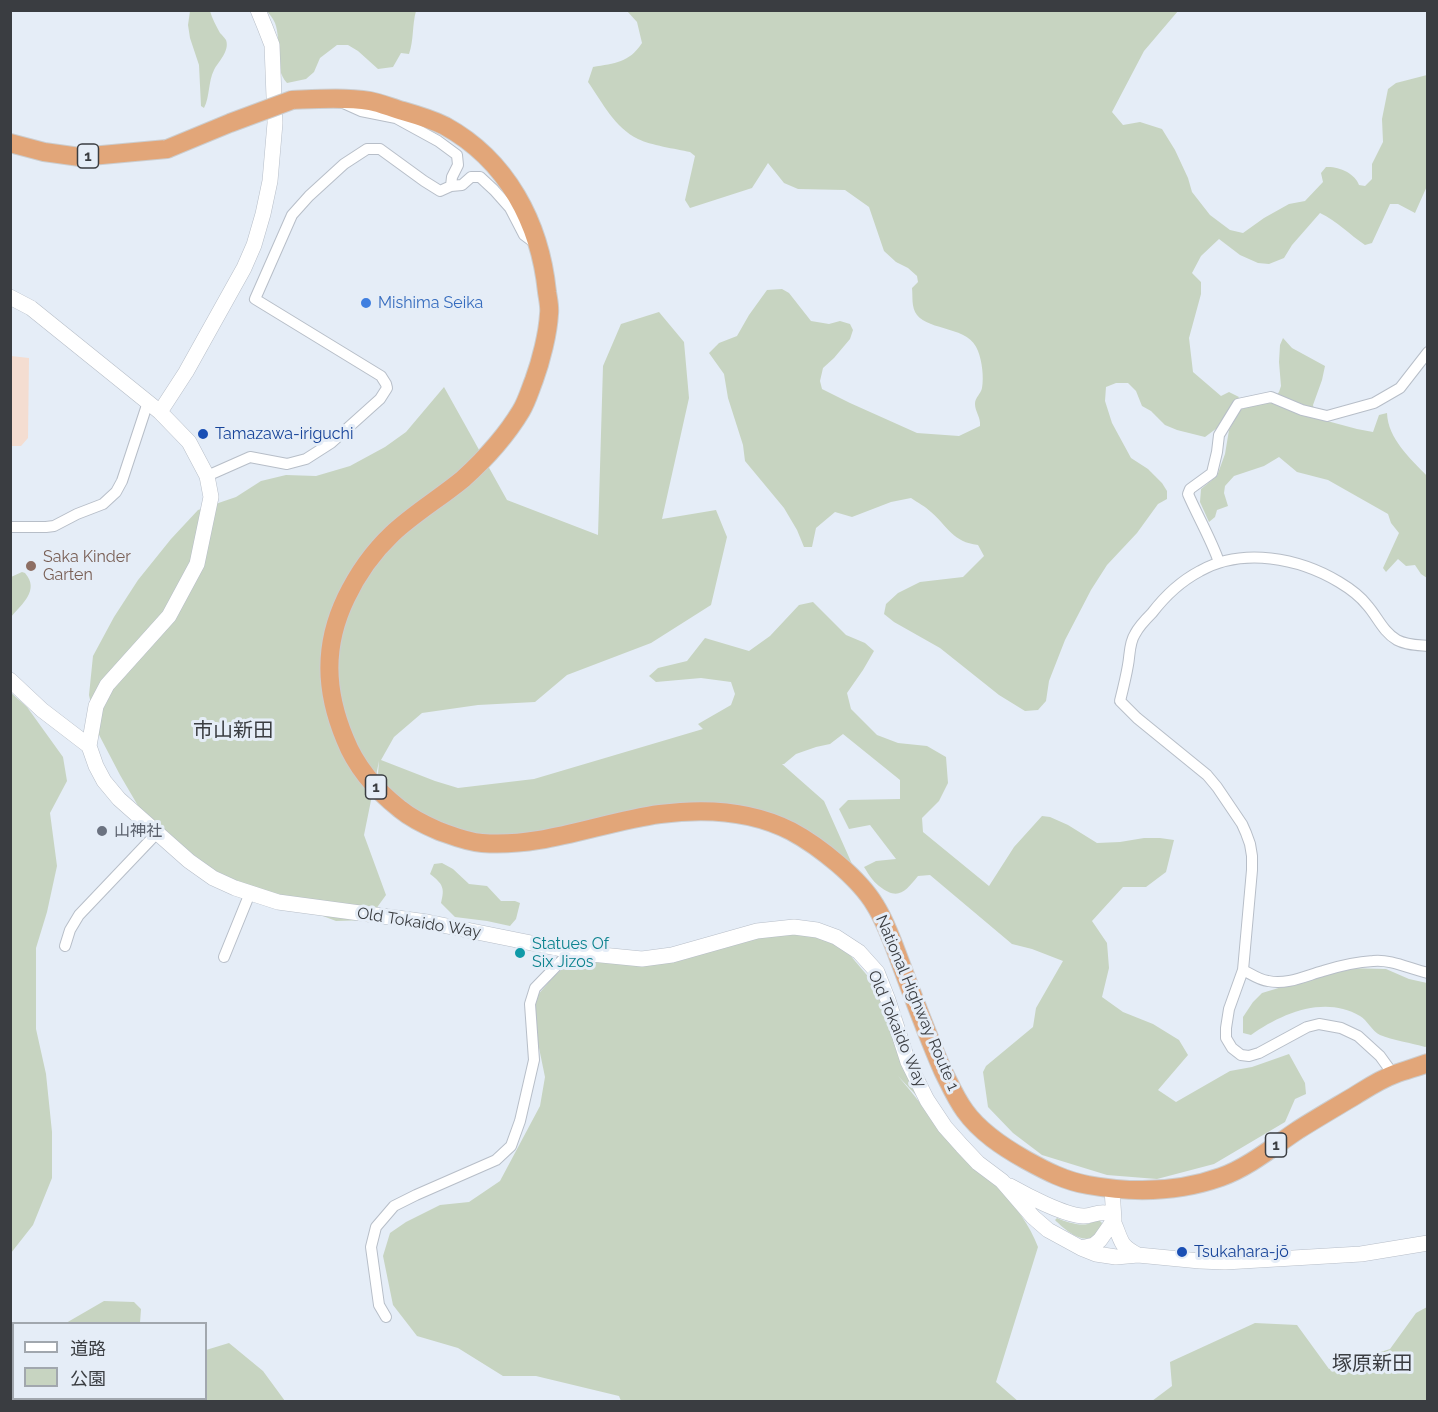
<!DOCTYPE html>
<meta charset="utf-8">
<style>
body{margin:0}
#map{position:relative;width:1438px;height:1412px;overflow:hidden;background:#e5edf7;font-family:Raleway,"Noto Sans JP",sans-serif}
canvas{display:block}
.frame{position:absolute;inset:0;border:12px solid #3a3d41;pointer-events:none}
.legend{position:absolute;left:12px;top:1322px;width:195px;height:78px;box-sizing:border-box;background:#e5edf7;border:2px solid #a1a7ae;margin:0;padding:8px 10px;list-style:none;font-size:18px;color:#3a3d41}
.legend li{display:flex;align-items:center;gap:12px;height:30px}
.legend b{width:30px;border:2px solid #a1a7ae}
</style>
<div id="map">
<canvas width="1438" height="1412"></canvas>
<div class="frame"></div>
<ul class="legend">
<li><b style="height:8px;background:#fff"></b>道路</li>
<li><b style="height:16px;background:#c7d4c1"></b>公園</li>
</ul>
</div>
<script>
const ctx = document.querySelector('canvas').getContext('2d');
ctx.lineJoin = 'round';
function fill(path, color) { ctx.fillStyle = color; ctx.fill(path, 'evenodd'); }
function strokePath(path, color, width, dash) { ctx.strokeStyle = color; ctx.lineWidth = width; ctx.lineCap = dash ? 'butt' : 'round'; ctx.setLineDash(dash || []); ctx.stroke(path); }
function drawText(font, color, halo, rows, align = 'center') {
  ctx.font = font + ' Raleway,"Noto Sans JP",sans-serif'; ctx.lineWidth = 6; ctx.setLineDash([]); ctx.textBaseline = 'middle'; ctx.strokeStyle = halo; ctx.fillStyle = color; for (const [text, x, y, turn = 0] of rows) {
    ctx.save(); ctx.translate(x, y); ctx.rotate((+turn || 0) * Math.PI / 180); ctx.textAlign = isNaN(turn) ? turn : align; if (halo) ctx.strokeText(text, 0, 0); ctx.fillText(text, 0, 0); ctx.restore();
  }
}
const education = new Path2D(`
 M11 356 29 358 28 438 21 446H11Z`);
const green = new Path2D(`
 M190 11H210C212 18 216 26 220 33 222 35 224 37 226 40 230 51 218 62 214 70 208 82 210 96 204 108L201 106 199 65 190 38 188 25Z
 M267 11H416C412 25 414 40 409 54L401 53 393 67 378 69 358 51 348 45H337L320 58 314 72 306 79 287 83C273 68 282 41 275 23 273 18 269 14 267 11Z
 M627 11H1178L1144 51 1112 112 1123 125 1140 122 1162 129 1175 150 1188 178 1192 192 1210 215 1230 230 1243 233 1264 218 1289 204 1305 201 1323 182 1321 173 1326 167C1338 166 1355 173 1359 185L1365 186 1372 179V164L1383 142 1382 119 1388 89 1396 83 1427 75V186L1415 213 1398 204H1390L1372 243 1365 245C1350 235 1337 221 1320 213L1292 245 1284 258 1269 264 1258 263 1240 255 1219 239 1201 256 1192 273 1201 282V294L1189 338 1193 372 1221 396 1229 392 1239 397 1221 425 1205 437 1177 430 1165 425 1151 411 1142 406 1136 391 1128 383H1116L1106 387 1105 401 1112 423 1131 458 1148 469 1162 483 1167 491V499L1158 504 1137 533 1107 565 1091 590 1065 640 1049 681 1046 701 1038 710 1025 711 999 695 940 648 894 622 884 614 886 604 898 593 920 582 963 577 984 556 978 545C953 542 948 527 931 512 925 506 918 503 911 498L891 502 852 517 835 512 816 528 812 547H804L797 530 784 508 745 461 743 445 728 398 724 374 709 353 719 343 737 336 749 315 767 290 782 289 789 293 811 321 829 324 840 321 850 324 853 330 850 339 834 358 823 368 820 381 822 389 850 403 917 433 959 436 980 426C981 417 975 412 975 404 975 397 981 394 982 388 984 377 982 361 978 351 970 326 929 331 917 315 911 307 913 297 912 288L918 282 917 276 908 268 896 262 884 251 869 207 845 190 798 189 784 183 768 163 752 188 690 208 685 200 695 156 690 152C676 149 650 145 638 139 615 128 602 102 588 82L593 67C615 63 629 63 642 43L637 22Z
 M659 312 684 342 689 398 662 519 716 510 727 537 711 605 651 643 567 675 535 702 478 705 422 713 394 737 381 760 435 781 458 788 534 779 703 729 698 724 731 705 735 694 731 682 701 678 656 682 649 676 658 668 687 661 705 638 749 651 770 636 799 605 813 602 846 635 865 643 874 651 863 670 847 693 851 709 877 735 898 743 927 746 946 757 948 783 939 801 922 818 923 832 989 886 1014 847 1042 816 1050 817 1068 825 1097 843 1120 842 1144 838H1160L1174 840 1166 872 1146 887H1123L1092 921 1107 943 1109 968 1102 997 1123 1012 1153 1024 1179 1040 1188 1055 1158 1090 1176 1102 1230 1071 1252 1067 1289 1054 1305 1083 1306 1094 1295 1099 1285 1122 1214 1164 1157 1179 1107 1175 1042 1155 1013 1133 988 1107 983 1072 986 1066 1033 1027 1036 1008 1063 961 1032 949 1012 944 930 875 918 876C905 892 898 901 879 886 872 880 869 875 864 867L876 861 896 859 870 825 849 829 839 809 848 800 900 799V780L843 734 830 744 816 747 796 754 784 764H782L824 801 852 864 759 813 730 808 508 843 434 829 377 787 379 761 364 835 386 895 368 920 336 921 226 879 151 828 120 775 97 731 89 695 93 656 114 617 138 580 171 539 198 510 236 497 261 481 286 475 316 476 350 466 385 447 406 432 444 387 507 500 598 535 603 366 621 324Z
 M1283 338 1292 348 1325 366 1322 380 1313 405 1316 418 1357 429 1373 432 1379 415 1387 413C1388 439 1410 458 1427 476V578L1421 574 1415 565 1406 566 1398 559 1386 572 1383 568 1399 533 1391 523 1388 514 1328 480 1297 472 1279 457 1264 466 1234 476 1225 486 1224 493 1228 506 1217 510 1215 517 1209 522 1200 502 1201 489 1217 476 1225 454 1229 430 1240 410 1251 405 1270 402 1279 392 1281 386 1279 362 1280 345Z
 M22 572 25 573C40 590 22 604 11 617V577Z
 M10 692 27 707 63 757 67 781 50 813 57 866 47 912 36 948V1029L46 1074 52 1132V1178L33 1225 11 1253Z
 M442 863 453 869 469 884 487 886 501 901H515L520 903 516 919 510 926 487 921 455 917 441 903C445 888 443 884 430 874L434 864Z
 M805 933 844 948 882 993 930 1110 898 1076C916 1097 933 1120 951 1140 981 1174 1022 1203 1038 1247L996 1382 1019 1402 621 1401 619 1396 536 1376H503L458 1348 417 1336 393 1305 383 1256 390 1233 406 1222 440 1205 469 1202 500 1181 540 1106 545 1077 530 1004 554 976 581 953 659 957 720 942Z
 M1345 968 1386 969 1409 979 1427 983 1428 1046 1425 1047C1412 1043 1392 1040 1380 1035 1372 1031 1367 1020 1360 1016 1324 995 1281 1014 1251 1035L1243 1033V1017L1253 1002 1262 993Z
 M1057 1218C1066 1222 1079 1226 1088 1224 1091 1223 1094 1221 1098 1219L1102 1223C1101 1229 1099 1232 1095 1236 1082 1245 1064 1229 1055 1220Z
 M104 1301 134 1302 141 1309 140 1323H66Z
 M1427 1307V1401H1152L1172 1386 1170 1362 1255 1323 1297 1325 1329 1369 1390 1349 1416 1313Z
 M11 1338 13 1339 14 1398H206V1350L229 1343 263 1371 285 1401H11Z`);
const street = new Path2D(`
 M341 102 361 111 396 118 438 141 457 155 458 165 452 177 451 186
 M207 476 250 457 287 464 306 459 331 443 380 399 387 388 386 384 381 376 255 299 292 215 309 196 344 164 367 149H380L424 181 440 191 451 186 462 185 471 177H480L494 190 510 208 524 235 536 244
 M10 527H46L54 526 77 514 103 504 116 492 122 481 148 402
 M1219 562C1211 539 1198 517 1188 494L1190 489 1212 473 1217 452 1219 435 1238 404 1271 397 1302 410 1327 416 1374 403 1400 388 1428 352
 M65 946 70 930 79 915 157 833
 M224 957 250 893
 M1243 970C1251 974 1259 980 1268 981 1287 985 1305 976 1323 971 1339 966 1356 962 1373 961 1391 959 1410 969 1428 973
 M1393 1074 1380 1056 1358 1036 1341 1028 1319 1024 1307 1027 1259 1053 1249 1056 1241 1055 1232 1048 1226 1038V1028L1229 1009 1243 970 1252 870V856L1250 844 1246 833 1242 824 1217 787 1207 775 1137 718 1120 701C1123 689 1126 677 1128 665 1130 655 1129 643 1135 634 1139 626 1146 619 1152 613 1165 596 1181 581 1200 571 1243 547 1299 558 1339 582 1349 588 1360 596 1367 605 1377 616 1383 632 1397 640 1406 645 1417 645 1428 646
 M386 1317 379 1305 371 1247 376 1227 394 1206 416 1195 496 1160 511 1146 520 1121 534 1060 530 1004 535 988 571 951`);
const secondary = new Path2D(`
 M10 297 31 308 160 412 189 442 207 476 211 497 197 564 169 616 107 685 96 706 89 746
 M160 412 186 372 244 268 254 245 263 214 270 181 275 123 272 45 265 27 258 10
 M10 680 42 710 89 746 96 766 104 781 119 799 189 861 213 878 235 888 278 902 427 922 581 953 642 959 672 955 757 931 794 927 817 930 836 937 859 952 877 972 888 1000 908 1062 927 1100 945 1127 962 1146 978 1163 1002 1181 1033 1217 1048 1230 1081 1248 1096 1254 1116 1257 1138 1255 1200 1261 1225 1262 1361 1254 1428 1243
 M1010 1186C1026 1195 1064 1215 1083 1216 1090 1217 1098 1211 1106 1213 1114 1215 1117 1235 1123 1244 1127 1249 1132 1252 1138 1255
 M1081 1248 1094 1245 1100 1240 1114 1220 1112 1189`);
const highway = new Path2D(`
 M292 100C317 99 345 97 370 101 381 103 392 108 403 111 417 115 431 119 445 126 507 160 540 223 547 292 548 299 550 307 549 314 548 333 541 361 534 380 530 390 527 401 521 411 506 436 485 459 463 479 440 498 413 514 392 534 373 552 357 575 346 598 323 646 325 691 345 739 356 767 377 791 400 809 412 819 425 825 439 831 453 836 467 842 482 843 543 848 601 822 660 814 705 808 750 810 791 831 819 846 859 878 875 905 887 924 894 946 902 967 915 1002 928 1037 943 1071 950 1085 956 1099 965 1111 980 1132 1003 1147 1026 1160 1046 1171 1065 1181 1088 1185 1132 1193 1179 1192 1221 1177 1249 1167 1274 1146 1298 1130 1317 1118 1336 1107 1356 1095 1369 1087 1381 1079 1395 1074 1406 1070 1417 1067 1428 1063
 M10 143 44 152 80 157 167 149`);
const highwayBridge = new Path2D(`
 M167 149 230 123 292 100`);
const markers = [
 [366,303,6,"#3f7fe0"],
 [203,434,6,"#1a4fb4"],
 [31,566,6,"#8d6e63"],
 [102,831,6,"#6b7280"],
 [520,953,6,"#0f9aa8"],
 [1182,1252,6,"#1a4fb4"]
];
const shields = [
 [88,156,21],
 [376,787,21],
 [1276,1145,21]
];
const shieldNames = [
 ["1",88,156],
 ["1",376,787],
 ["1",1276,1145]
];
const shopNames = [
 ["Mishima Seika",378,303]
];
const transitNames = [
 ["Tamazawa-iriguchi",215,434],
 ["Tsukahara-jō",1194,1252]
];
const educationNames = [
 ["Saka Kinder",43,557],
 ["Garten",43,575]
];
const worshipNames = [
 ["山神社",114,831]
];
const streetNames = [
 ["Old Tokaido Way",419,923,9],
 ["National Highway Route 1",917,1003,67],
 ["Old Tokaido Way",897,1029,67]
];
const cultureNames = [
 ["Statues Of",532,944],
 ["Six Jizos",532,962]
];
const quarterNames = [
 ["市山新田",233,731],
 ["塚原新田",1372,1364]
];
fill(education, '#f4ddd1');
fill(green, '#c7d4c1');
strokePath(street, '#b7bec8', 12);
strokePath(secondary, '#b7bec8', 16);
strokePath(highway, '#cccdce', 20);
strokePath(street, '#fff', 10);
strokePath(secondary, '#fff', 15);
strokePath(highway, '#e2a679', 18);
strokePath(highwayBridge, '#cccdce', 20, []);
strokePath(highwayBridge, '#e2a679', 18);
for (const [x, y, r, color] of markers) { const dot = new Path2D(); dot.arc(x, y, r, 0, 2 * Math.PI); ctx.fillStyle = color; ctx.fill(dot); strokePath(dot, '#e5edf7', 2); }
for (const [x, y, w] of shields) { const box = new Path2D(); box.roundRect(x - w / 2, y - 12, w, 24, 4.5); ctx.fillStyle = '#e5edf7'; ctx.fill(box); strokePath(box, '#3a3d41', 1.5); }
drawText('bold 15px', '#3a3d41', null, shieldNames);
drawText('16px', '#366cbe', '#e5edf7', shopNames, 'left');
drawText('16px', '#164399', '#e5edf7', transitNames, 'left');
drawText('16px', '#785e54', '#e5edf7', educationNames, 'left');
drawText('16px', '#5b616d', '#e5edf7', worshipNames, 'left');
drawText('16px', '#3a3d41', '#e5edf7', streetNames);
drawText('16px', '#0d838f', '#e5edf7', cultureNames, 'left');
drawText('20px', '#3a3d41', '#e5edf7', quarterNames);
</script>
